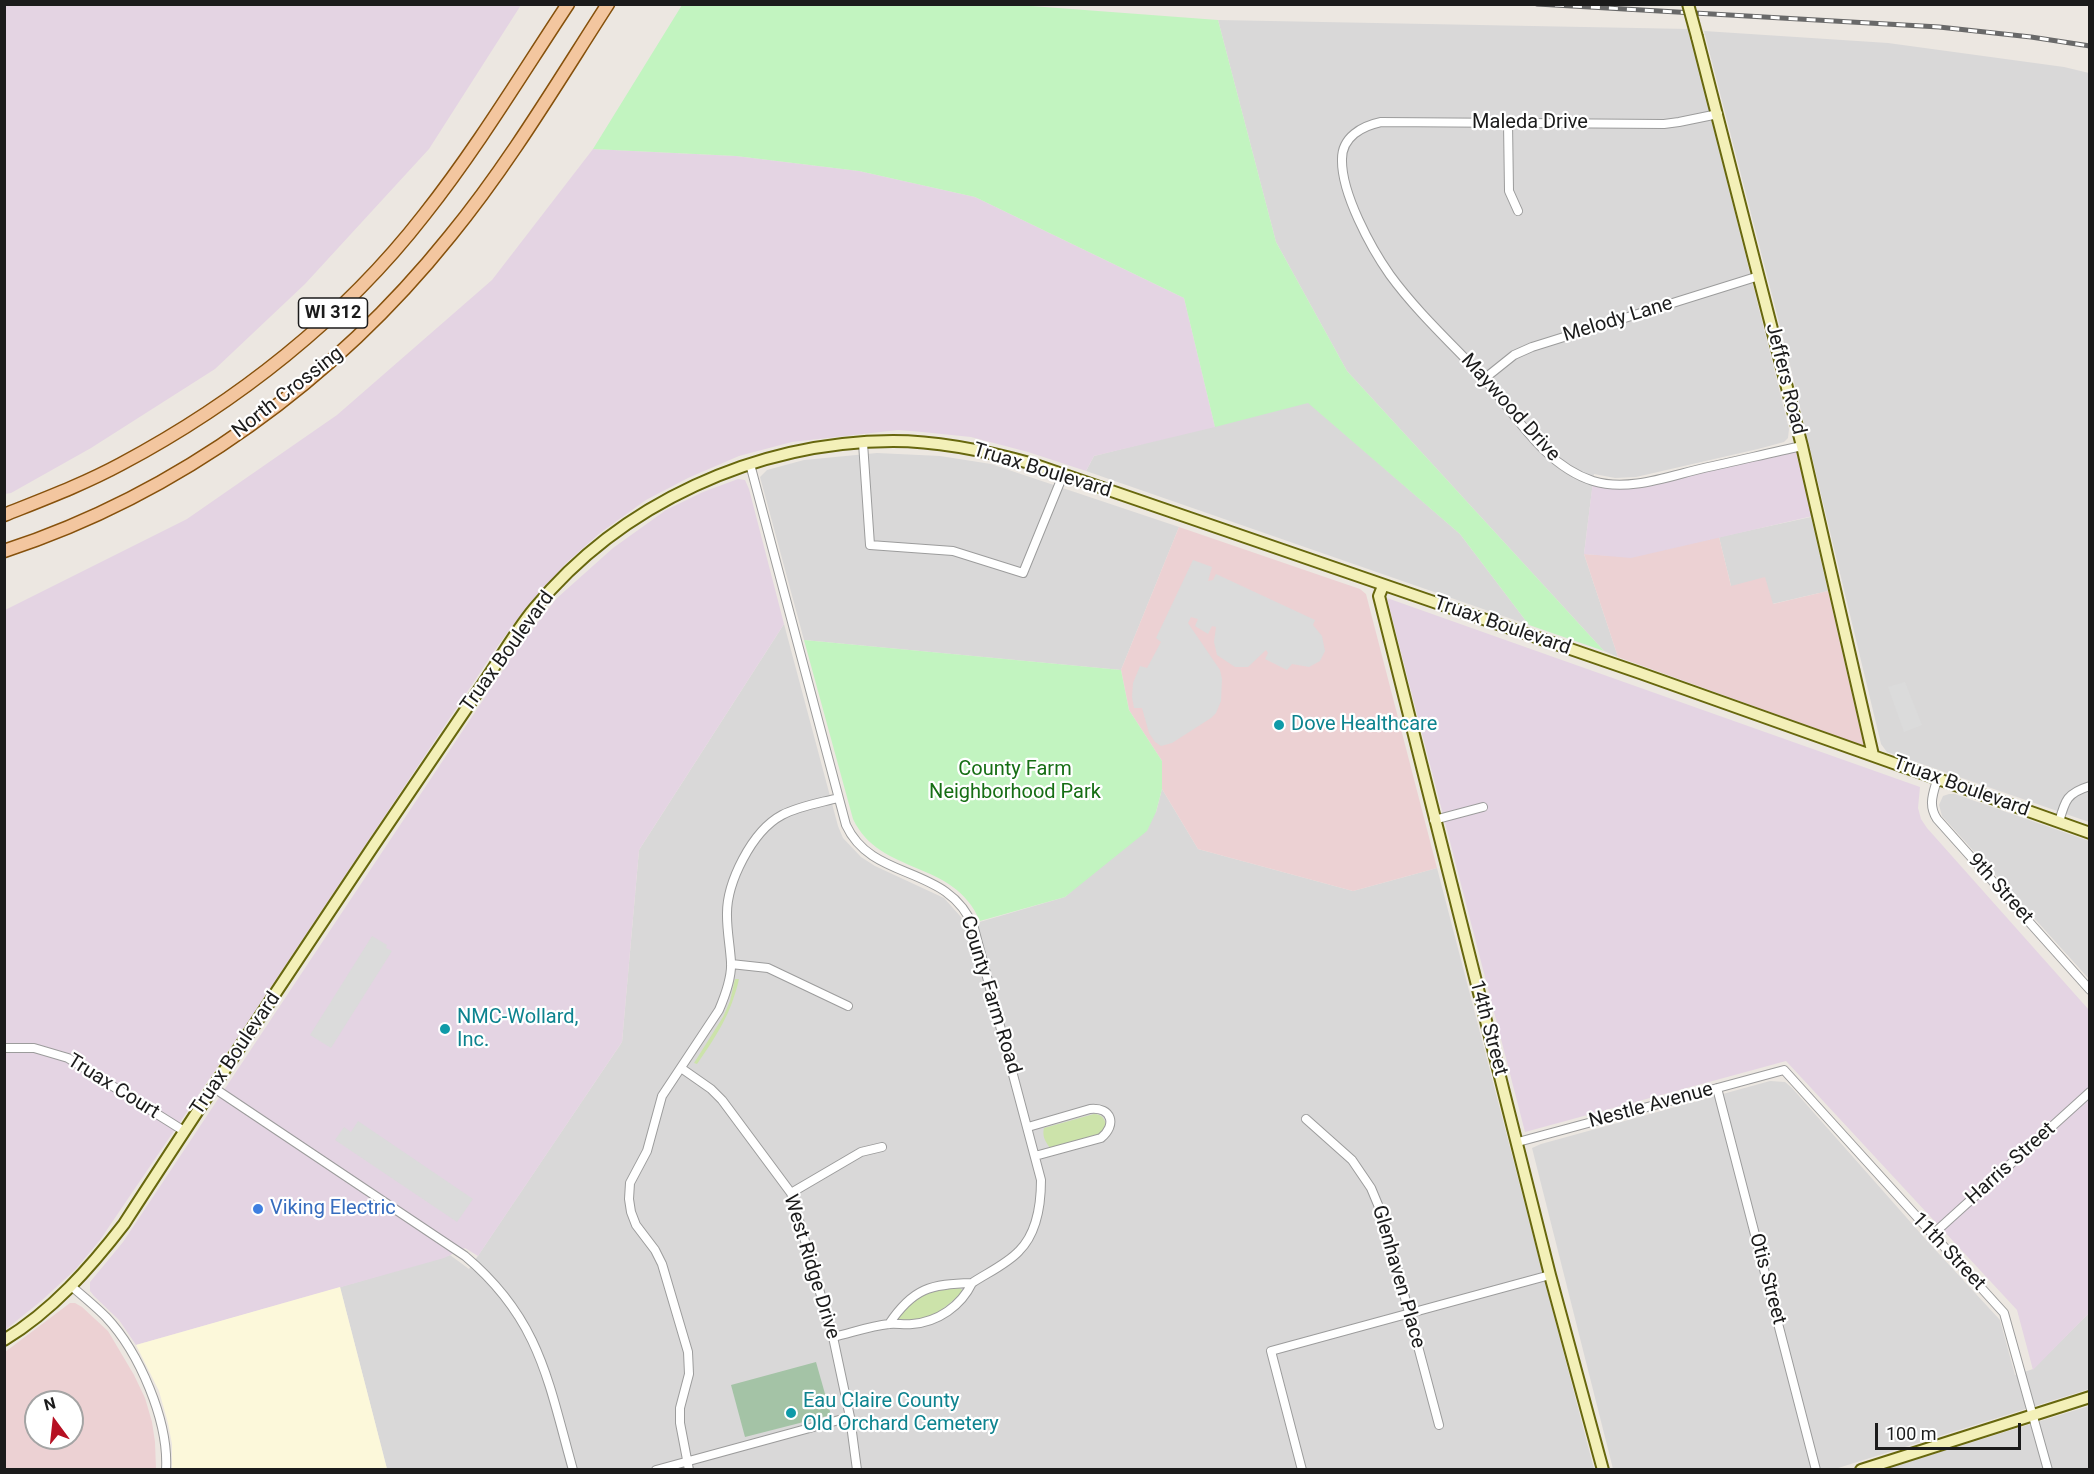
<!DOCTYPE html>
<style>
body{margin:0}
#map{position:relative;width:2094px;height:1474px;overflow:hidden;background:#ece7e1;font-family:Roboto,sans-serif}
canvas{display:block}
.frame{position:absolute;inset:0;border:6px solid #1b1b1b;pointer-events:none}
.north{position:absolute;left:24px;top:1390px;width:60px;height:60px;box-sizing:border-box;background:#fff;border:2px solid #a4a4a4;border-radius:50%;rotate:345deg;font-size:16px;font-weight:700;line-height:24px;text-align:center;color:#1b1b1b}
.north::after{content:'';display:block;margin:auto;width:21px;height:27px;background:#b61022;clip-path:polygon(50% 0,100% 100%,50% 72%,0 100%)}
.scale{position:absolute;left:1875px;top:1423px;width:146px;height:27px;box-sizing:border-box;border:3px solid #1b1b1b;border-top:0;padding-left:8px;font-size:18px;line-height:21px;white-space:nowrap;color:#1b1b1b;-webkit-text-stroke:4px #fff;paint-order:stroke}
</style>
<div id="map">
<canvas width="2094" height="1474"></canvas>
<div class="frame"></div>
<div class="north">N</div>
<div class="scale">100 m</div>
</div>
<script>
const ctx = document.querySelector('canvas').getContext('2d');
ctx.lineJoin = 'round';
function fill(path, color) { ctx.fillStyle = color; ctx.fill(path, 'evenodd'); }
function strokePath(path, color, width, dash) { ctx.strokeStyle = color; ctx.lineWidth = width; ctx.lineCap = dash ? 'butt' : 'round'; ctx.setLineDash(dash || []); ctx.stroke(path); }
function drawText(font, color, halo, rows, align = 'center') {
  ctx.font = font + ' Roboto,sans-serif'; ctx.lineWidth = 4.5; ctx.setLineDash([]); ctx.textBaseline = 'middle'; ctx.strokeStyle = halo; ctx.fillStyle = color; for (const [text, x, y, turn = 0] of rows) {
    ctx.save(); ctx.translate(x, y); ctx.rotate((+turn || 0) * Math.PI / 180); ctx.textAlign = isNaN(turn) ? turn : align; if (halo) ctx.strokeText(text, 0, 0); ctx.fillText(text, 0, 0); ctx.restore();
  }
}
const residential = new Path2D(`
 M1218 20 1689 29 1789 429 1788 438 1784 442 1758 449 1636 477 1615 478 1594 474 1584 554 1618 657 1604 651 1347 371 1276 242Z
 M1704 31 1888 43 2064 67 2089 73V822L1887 752 1881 744 1790 365Z
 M1308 402 1460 534 1529 625 1086 471 1094 456Z
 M877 453 940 456 991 464 1179 527 1121 670 804 640 760 477 767 470 804 460Z
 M1811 517 1828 591 1772 604 1731 586 1719 537Z
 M784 624 838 826 843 838 861 857 875 866 944 898 961 917 966 926 1065 897 1156 812 1162 789 1198 849 1353 891 1437 868 1594 1469H387L340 1287 450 1255 469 1269 622 1042 639 850Z
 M1949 794H1955L2089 841V979L1942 816 1939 805 1943 796Z
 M1770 1081 1785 1082 1792 1088 1929 1243 2000 1320 2015 1375 2033 1369 2089 1313V1389L1835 1469H1613L1532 1148 1541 1144Z
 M2089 1406V1469H1885Z`);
const commercial = new Path2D(`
 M1179 527 1360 589 1366 594 1437 868 1353 891 1198 849 1162 789V761L1129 710 1121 670Z
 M1719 537 1731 586 1765 577 1773 604 1828 591 1864 746 1618 657 1584 554 1631 557Z
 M70 1303H75L82 1307 108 1331 134 1375 145 1398 152 1422 155 1442 156 1469H5V1352ZM36 1402H72V1438H36Z`);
const industrial = new Path2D(`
 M5 4H521V5L429 149 305 284 215 369 91 448 11 493 5 494Z
 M593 149 736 156 859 171 975 197 1184 298 1215 427 1094 456 1086 471 1028 452 971 437 922 432 898 430 792 442 739 456 688 478 646 500 600 533 565 564 526 608 499 644 237 1038 100 1240 75 1270 40 1302 5 1330V610L187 519 337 415 492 280Z
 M1802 446 1817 515 1631 558 1584 554 1593 481 1624 485Z
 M738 479 745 480 749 489 784 624 639 850 622 1042 478 1256 465 1248 444 1258 136 1345 119 1320 94 1296 90 1291V1282L123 1242 517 649 557 598 613 548 666 510 703 492Z
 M1387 598 1920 787 1918 808 1921 819 1927 828 2089 1010V1313L2033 1370 2017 1310 1786 1061 1525 1132Z`);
const education = new Path2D(`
 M340 1287 387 1469H172V1444L168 1423 159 1391 136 1345Z`);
const grass = new Path2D(`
 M735 979H739C731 1014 717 1035 697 1064L694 1063 723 1017 730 1001Z
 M1094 1114C1101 1114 1105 1118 1106 1126L1100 1134 1050 1148C1045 1141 1042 1136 1044 1128Z
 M960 1288 963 1291C945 1309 925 1326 898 1319 908 1295 937 1289 960 1288Z`);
const cemetery = new Path2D(`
 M816 1362 831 1415 745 1437 731 1385Z`);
const park = new Path2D(`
 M1018 5 1218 20 1276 242 1347 371 1604 651 1529 625 1460 534 1308 403 1215 427 1184 298 975 197 859 171 736 156 593 149 682 5Z
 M804 640 1121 670 1129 710 1162 761V789L1156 812 1147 831 1065 897 980 921C954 859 880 876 853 819Z`);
const parking = new Path2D(`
 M1193 560 1212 567 1208 581 1213 580 1216 574 1315 620 1313 625 1322 636 1325 651 1320 661 1309 667 1292 664 1287 670 1265 659 1268 653 1266 650 1248 667H1235L1217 655 1214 642 1216 627 1212 626 1208 634 1195 626 1198 619 1191 617 1188 623 1220 670 1222 679 1221 701 1216 713 1211 718 1172 743 1161 746 1155 742 1149 733 1142 708H1134L1132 697 1133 683 1140 666 1147 668 1161 642 1156 638Z
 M1905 682 1922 725 1904 732 1888 687Z
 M372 936 387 945 386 948 392 951 331 1048 310 1035Z
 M358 1121 473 1199 457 1222 335 1140 344 1127 351 1132Z`);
const street = new Path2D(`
 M1718 114 1679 122 1664 124 1381 122C1362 126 1342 137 1342 159 1341 193 1371 248 1390 275 1417 312 1451 343 1482 376 1515 413 1543 465 1593 481 1629 492 1669 476 1704 468 1737 461 1769 453 1802 446
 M1508 123 1509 191 1518 211
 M1484 379 1514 355 1532 347 1759 276
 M863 443 870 545 953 551 1023 573 1063 475
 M750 464 846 825C873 883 948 863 974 928L1041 1180C1041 1204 1037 1233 1019 1251 1007 1264 987 1273 972 1283 961 1306 938 1322 912 1324 904 1325 896 1323 889 1324 870 1326 851 1333 833 1337
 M1937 780C1933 794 1928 805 1937 819L2090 990
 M1434 820 1483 807
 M2059 822C2065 800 2067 793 2090 786
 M731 964 768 968 848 1006
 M4 1048H34L68 1058 184 1131
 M681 1068 711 1089 722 1100 791 1193 833 1337 850 1417 857 1470
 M214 1088 465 1256C540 1319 548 1381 573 1470
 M1717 1088 1816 1470
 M1306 1119 1352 1160 1371 1188 1384 1219 1439 1425
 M1028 1127 1090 1109C1112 1107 1117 1125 1101 1138L1035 1156
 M1518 1142 1784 1070 2004 1313 2048 1470
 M791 1193 861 1152 882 1147
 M1932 1235 2090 1092
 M71 1286C83 1296 95 1306 106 1317 139 1352 169 1421 166 1470
 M889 1324C913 1288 931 1284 972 1283
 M656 1470 850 1417
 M689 1470 680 1423V1408L689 1374 688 1352 662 1264 655 1250 636 1225 631 1212 629 1199 630 1183 647 1151 662 1096 719 1010C725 996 732 978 731 962 730 946 727 931 727 916 726 883 752 831 782 815 799 806 819 803 838 798
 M1302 1470 1271 1351 1550 1275`);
const secondary = new Path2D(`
 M1697 37 1802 446 1873 755
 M1383 586 1379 596 1550 1275 1603 1470
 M4 1340C52 1311 90 1268 124 1224 206 1097 290 971 374 845 410 791 447 738 483 684 500 659 515 632 534 609 621 503 756 442 893 441 941 441 987 451 1033 464L1640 673 2090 833
 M1861 1470 2090 1397`);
const primary = new Path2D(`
 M4 515C44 499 84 484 121 464 236 403 344 318 424 215 477 148 521 75 568 4
 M4 551C179 494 336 378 450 236 509 164 557 83 608 4`);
const rail = new Path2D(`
 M1537 4 1939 27 2031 37 2090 46`);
const secondaryBridge = new Path2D(`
 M1688 4 1697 37`);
const markers = [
 [1279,725,6,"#0f9aa8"],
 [445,1029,6,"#0f9aa8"],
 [258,1209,6,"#3f7fe0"],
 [791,1413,6,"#0f9aa8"]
];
const shields = [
 [333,313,69]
];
const shieldNames = [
 ["WI 312",333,313]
];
const streetNames = [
 ["Maleda Drive",1530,123],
 ["Melody Lane",1618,320,-17],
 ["Jeffers Road",1785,379,76],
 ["North Crossing",288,393,-38],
 ["Maywood Drive",1510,408,48],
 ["Truax Boulevard",1042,471,17],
 ["Truax Boulevard",1502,626,19],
 ["Truax Boulevard",508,652,-54],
 ["Truax Boulevard",1961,787,20],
 ["9th Street",2000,889,48],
 ["County Farm Road",990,995,73],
 ["14th Street",1488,1028,75],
 ["Truax Boulevard",236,1054,-56],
 ["Truax Court",113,1087,32],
 ["Nestle Avenue",1651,1106,-15],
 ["Harris Street",2011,1164,-42],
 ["11th Street",1948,1252,47],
 ["West Ridge Drive",811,1267,73],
 ["Glenhaven Place",1398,1277,74],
 ["Otis Street",1767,1279,75]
];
const cultureNames = [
 ["Dove Healthcare",1291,725],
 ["NMC-Wollard,",457,1018],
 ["Inc.",457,1041],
 ["Eau Claire County",803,1402],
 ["Old Orchard Cemetery",803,1425]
];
const parkNames = [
 ["County Farm",1015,770],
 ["Neighborhood Park",1015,793]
];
const shopNames = [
 ["Viking Electric",270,1209]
];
fill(residential, '#d9d8d8');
fill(commercial, '#ecd1d3');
fill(industrial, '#e4d4e3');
fill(education, '#fcf8da');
fill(grass, '#cce3aa');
fill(cemetery, '#a4c3a6');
fill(park, '#c2f4c0');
fill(parking, '#dbdbdb');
strokePath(street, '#9c9c9c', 10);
strokePath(secondary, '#67670d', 14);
strokePath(primary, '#86510c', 15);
strokePath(street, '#fff', 8);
strokePath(secondary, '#f3f0b8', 10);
strokePath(primary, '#f3c69f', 12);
strokePath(rail, '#696969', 5);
strokePath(rail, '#fff', 3, [9]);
strokePath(secondaryBridge, '#67670d', 14, []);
strokePath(secondaryBridge, '#f3f0b8', 10);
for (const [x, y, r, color] of markers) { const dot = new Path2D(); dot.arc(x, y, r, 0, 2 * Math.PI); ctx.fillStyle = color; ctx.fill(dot); strokePath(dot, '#fff', 2); }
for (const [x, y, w] of shields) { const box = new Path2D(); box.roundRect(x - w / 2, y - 15, w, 30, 4.5); ctx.fillStyle = '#fff'; ctx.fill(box); strokePath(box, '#1b1b1b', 1.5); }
drawText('bold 18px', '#1b1b1b', null, shieldNames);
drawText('20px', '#1b1b1b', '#fff', streetNames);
drawText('20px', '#0d838f', '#fff', cultureNames, 'left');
drawText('20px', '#166e14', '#fff', parkNames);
drawText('20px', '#366cbe', '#fff', shopNames, 'left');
</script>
